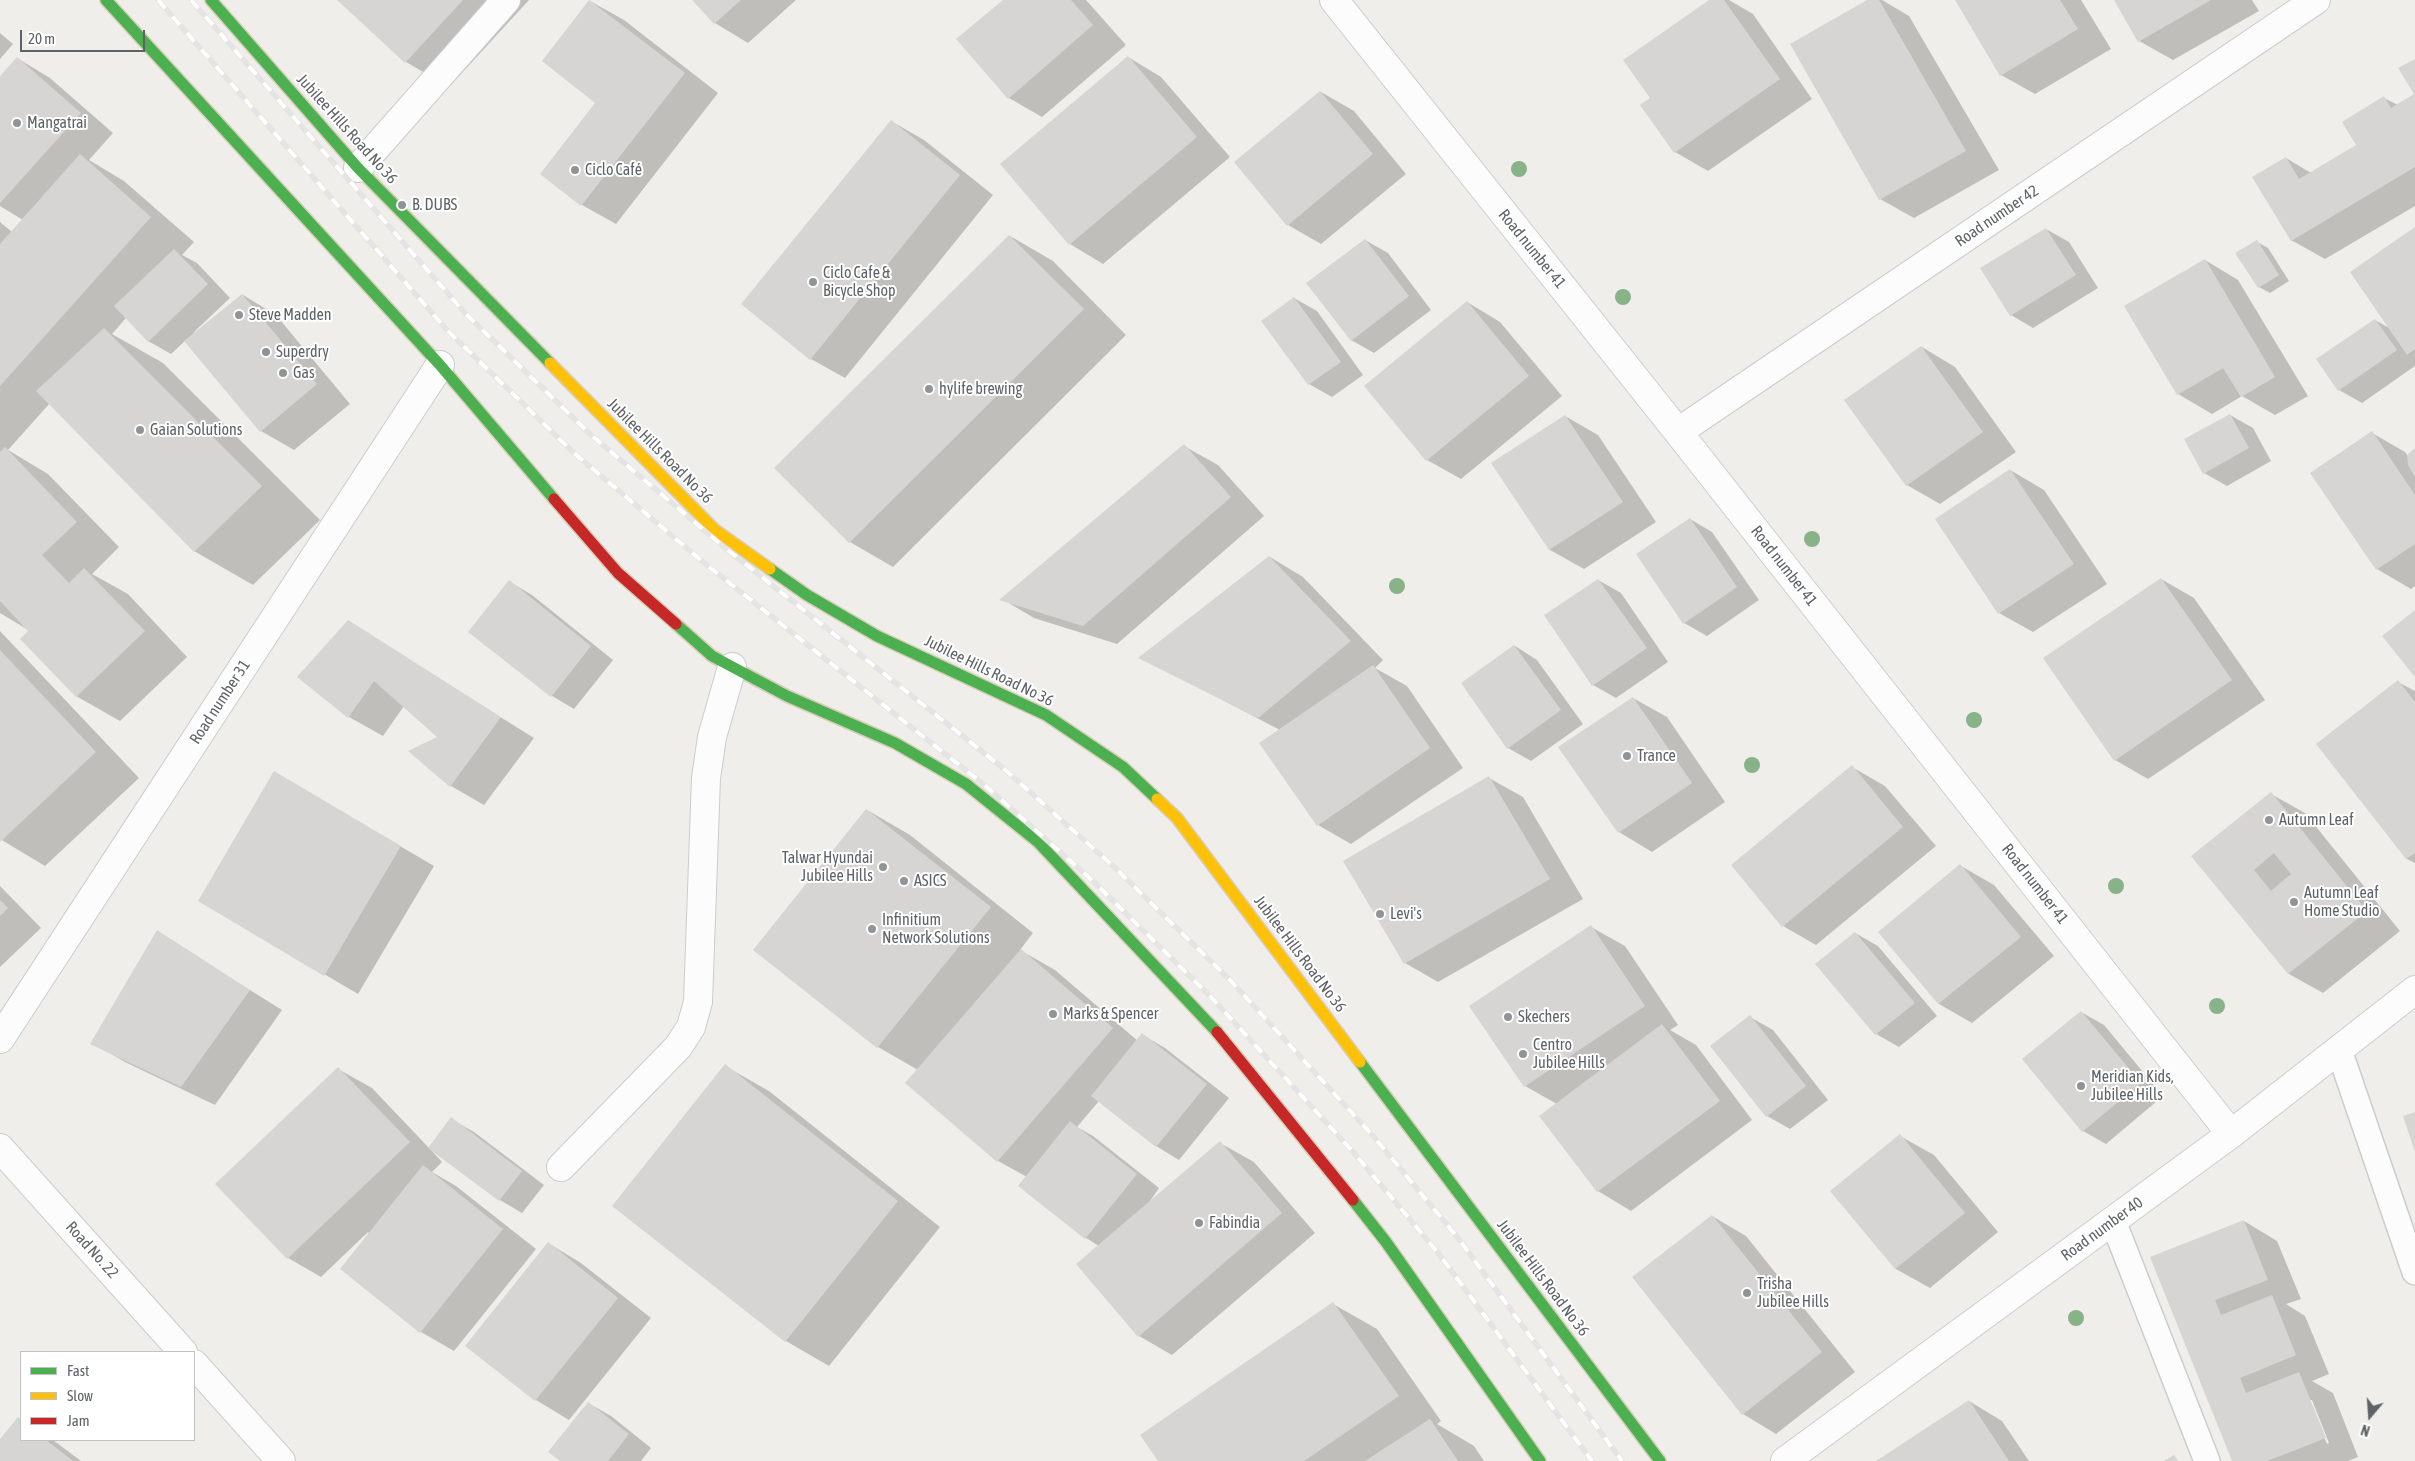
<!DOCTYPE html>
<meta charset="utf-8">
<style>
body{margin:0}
#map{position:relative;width:2415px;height:1461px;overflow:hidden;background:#efeeea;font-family:"Asap Condensed",sans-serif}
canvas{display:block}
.legend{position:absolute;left:20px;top:1351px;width:175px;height:90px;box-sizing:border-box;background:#fff;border:1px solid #bfc1c3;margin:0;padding:6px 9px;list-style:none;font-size:15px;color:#5f6368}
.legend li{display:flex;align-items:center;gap:10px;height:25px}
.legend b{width:25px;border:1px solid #bfc1c3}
.north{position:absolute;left:2345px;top:1391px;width:50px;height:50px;-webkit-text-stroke:4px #fff;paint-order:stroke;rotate:198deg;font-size:14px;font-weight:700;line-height:20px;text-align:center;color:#5f6368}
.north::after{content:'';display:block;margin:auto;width:18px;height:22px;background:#5f6368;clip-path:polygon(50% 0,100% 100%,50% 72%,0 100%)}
.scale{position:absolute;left:20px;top:30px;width:125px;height:22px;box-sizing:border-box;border:2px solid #5f6368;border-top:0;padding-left:6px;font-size:15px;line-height:18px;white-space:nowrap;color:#5f6368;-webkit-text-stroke:4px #fff;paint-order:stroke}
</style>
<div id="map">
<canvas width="2415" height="1461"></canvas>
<ul class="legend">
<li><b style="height:6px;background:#4caf50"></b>Fast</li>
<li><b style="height:6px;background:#ffc107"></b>Slow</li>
<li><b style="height:6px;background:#c62828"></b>Jam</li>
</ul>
<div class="north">N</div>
<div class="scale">20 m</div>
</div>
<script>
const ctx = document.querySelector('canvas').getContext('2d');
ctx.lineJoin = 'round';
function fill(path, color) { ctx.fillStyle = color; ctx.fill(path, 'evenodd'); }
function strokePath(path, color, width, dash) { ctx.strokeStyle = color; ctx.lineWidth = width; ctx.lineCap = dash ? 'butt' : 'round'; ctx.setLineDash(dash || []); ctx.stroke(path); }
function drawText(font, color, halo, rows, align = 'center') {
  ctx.font = font + ' "Asap Condensed",sans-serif'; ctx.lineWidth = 4; ctx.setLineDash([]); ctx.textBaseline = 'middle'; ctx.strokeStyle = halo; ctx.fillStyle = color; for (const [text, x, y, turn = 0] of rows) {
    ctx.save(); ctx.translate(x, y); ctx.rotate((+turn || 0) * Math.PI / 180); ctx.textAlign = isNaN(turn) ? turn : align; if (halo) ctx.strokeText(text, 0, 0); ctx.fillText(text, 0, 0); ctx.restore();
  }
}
const shadow = new Path2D(`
 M339 0H529L449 87 406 62Z
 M694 0H796L748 43 715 23Z
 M1005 0H1086L1126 45 1042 117 1009 98Z
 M1712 0H1729L1753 14 1812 99 1708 171 1675 152 1652 99Z
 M1869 0H1882L1909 16 1999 170 1914 218 1880 199Z
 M1956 0H2081L2111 49 2035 94 2001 75Z
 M2115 0H2252L2259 11 2173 60 2139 41Z
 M590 1 624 20 718 93 616 224 582 205 542 174 597 103 543 61Z
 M0 33 13 44 0 59Z
 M1128 57 1161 77 1230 157 1103 264 1070 244 1001 164Z
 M17 58 50 78 113 133 89 160 124 181 194 242 182 255 197 263 230 298 194 332 195 334 243 295 276 315 350 404 294 450 261 431 186 340 171 354 148 341 126 318 112 334 163 363 320 520 253 585 194 551 50 403 8 450 48 474 119 547 92 574 128 594 187 657 120 721 76 696 30 631 0 613V222L12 232 23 220 0 206V77Z
 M1321 92 1354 111 1406 174 1321 244 1288 225Z
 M2415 95V206L2325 259 2291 240 2286 158 2311 173 2358 146 2384 98 2398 105Z
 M891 121 924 140 993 195 845 378 811 359 742 304Z
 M2415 228V366L2362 403 2339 390 2375 320 2391 329Z
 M2046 229 2069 242 2098 288 2033 328 2011 315Z
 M1010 236 1053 261 1126 335 893 567 850 542Z
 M1365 240 1388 253 1431 310 1374 353 1351 340Z
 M2257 242 2268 248 2289 281 2270 293 2259 287Z
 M2205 260 2238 280 2308 396 2275 415 2242 396 2212 414 2178 394 2126 307Z
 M1294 298 1317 311 1363 375 1332 397 1309 384Z
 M1467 302 1500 322 1562 396 1461 479 1427 460Z
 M1922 347 1955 367 2016 452 1940 504 1907 485Z
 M2230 415 2253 428 2271 461 2227 486 2204 473Z
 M1565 416 1598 435 1656 522 1584 569 1550 550 1493 463Z
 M2372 433 2405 452 2408 456 2415 450V586L2411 589 2377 569Z
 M1184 446 1218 465 1264 516 1117 644 1034 618 1002 599Z
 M2010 470 2044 490 2107 584 2033 632 1999 613Z
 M1690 519 1712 532 1759 600 1707 636 1684 623Z
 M1270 557 1303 577 1383 660 1375 668 1407 686 1463 768 1351 844 1318 825 1280 730 1140 657Z
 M2161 579 2194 598 2265 700 2148 779 2115 760Z
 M1598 580 1621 593 1668 662 1616 698 1593 685Z
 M510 582 532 595 613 660 574 709 552 696Z
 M348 622 534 738 484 805 451 786 439 737 404 706 383 736 349 717 299 676Z
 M0 631 139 778 45 866 0 839Z
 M1515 646 1537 660 1583 724 1531 761 1508 748Z
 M2398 682 2415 691V863L2407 859 2317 744Z
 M1633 698 1667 717 1725 802 1652 852 1619 832Z
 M1852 767 1885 786 1936 846 1816 945 1783 926Z
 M1489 778 1523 797 1583 899 1438 982 1405 963Z
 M308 792 434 866 358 994 200 901Z
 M2271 794 2305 813 2400 931 2323 993 2289 974 2193 856Z
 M867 810 910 835 1033 933 1020 950 1055 970 1138 1041 1143 1035 1165 1048 1229 1098 1179 1160 1156 1146 1099 1101 1077 1127 1093 1136 1159 1188 1148 1204 1220 1143 1254 1162 1315 1233 1172 1355 1139 1336 1099 1246 1086 1238 1020 1186 1027 1177 998 1161 918 1070 878 1047 755 950Z
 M1961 866 1994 885 2054 956 1972 1023 1939 1004 1880 933Z
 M0 886 41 928 0 967Z
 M1591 927 1625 946 1678 1025 1670 1030 1696 1045 1752 1120 1631 1211 1598 1191 1557 1104 1525 1086Z
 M157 932 282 1010 215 1105 125 1062 92 1043Z
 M1855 933 1878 946 1937 1016 1899 1047 1876 1034 1817 964Z
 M2081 1012 2104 1025 2163 1096 2106 1144 2083 1131Z
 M1750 1017 1773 1030 1828 1100 1790 1129 1767 1116Z
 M725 1066 769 1091 940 1227 829 1366 786 1341 614 1206Z
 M338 1069 372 1088 429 1148 451 1119 474 1132 544 1185 522 1213 500 1200 430 1149 442 1162 432 1172 456 1186 536 1249 454 1351 421 1332 368 1232 321 1277 288 1258Z
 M1900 1136 1934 1155 1998 1232 1930 1288 1896 1269 1832 1192Z
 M1712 1216 1746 1236 1855 1372 1776 1434 1743 1414 1634 1278Z
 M2244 1221 2277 1241 2301 1299 2286 1304 2305 1316 2329 1374 2312 1381 2333 1393 2358 1457 2348 1461H2234L2151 1257ZM2309 1400H2312L2329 1443 2327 1444Z
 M548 1243 581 1263 651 1318 569 1420 536 1400 467 1345Z
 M1333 1304 1377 1329 1441 1421 1437 1424 1474 1446 1484 1461H1160Z
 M1969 1401 2002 1421 2029 1461H1878Z
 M588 1403 611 1416 651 1448 641 1461H562Z
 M18 1419 21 1421V1440H53L81 1461H0V1441Z`);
const building = new Path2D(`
 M337 0H463L405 63Z
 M589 0 685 73 581 206 540 174 595 103 542 61Z
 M692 0H741L714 24Z
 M1003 0H1071L1093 25 1008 99 956 39Z
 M1709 0H1724L1780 79 1674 153 1640 105 1650 98 1623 60Z
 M1867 0H1879L1966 151 1879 200 1790 44Z
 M1955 0H2060L2078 29 2000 76Z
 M2114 0H2211L2138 42Z
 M1128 56 1197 137 1069 245 1000 164Z
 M17 57 81 113 0 203V76Z
 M2415 59V167L2291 241 2252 177 2286 157 2299 179 2356 145 2342 122 2384 96 2391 108 2414 94 2398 68Z
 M1320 91 1373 154 1287 226 1234 162Z
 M891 120 960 175 810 360 741 304Z
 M80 154 151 217 0 386V244Z
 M2415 227V349L2407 355 2350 272Z
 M2046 228 2076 275 2010 316 1980 268Z
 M1009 235 1084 309 849 543 774 468Z
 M1365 239 1409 296 1351 341 1306 283Z
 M2257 240 2279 275 2258 288 2235 253Z
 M174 249 208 284 148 342 114 306Z
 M2205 259 2275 377 2241 397 2223 368 2177 395 2124 306Z
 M242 294 317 384 260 432 184 341Z
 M1294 297 1341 362 1308 385 1261 321Z
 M1467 301 1529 376 1426 461 1364 386Z
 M2375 319 2397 350 2338 391 2316 359Z
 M104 328 262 486 194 552 36 391Z
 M1921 346 1983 432 1906 486 1844 400Z
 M2230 414 2249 448 2203 474 2184 439Z
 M1565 415 1623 502 1549 550 1491 463Z
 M2372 431 2415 495V544L2376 570 2310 473Z
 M1184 444 1231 497 1083 626 999 600Z
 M5 447 77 522 42 555 69 583 84 568 145 631 76 697 20 639 28 631 0 601V452Z
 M2415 448V477L2408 465 2407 455Z
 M2010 469 2074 564 1998 614 1935 519Z
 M1690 518 1737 587 1683 624 1636 554Z
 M1269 556 1351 641 1258 718 1138 658Z
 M2161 578 2232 680 2114 761 2043 658Z
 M1598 579 1647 648 1592 686 1544 615Z
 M509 580 591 646 551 697 468 632Z
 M2415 610V677L2382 636Z
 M348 620 501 717 450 787 408 751 437 737 374 681 348 718 297 677Z
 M1514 645 1561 710 1507 749 1461 683Z
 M0 650 96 752 0 842Z
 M1373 665 1430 748 1317 826 1259 743Z
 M2398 680 2415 702V853L2406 859 2316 744Z
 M1633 697 1692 783 1618 833 1558 747Z
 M1852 765 1903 827 1782 927 1731 865Z
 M274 771 401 846 324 976 198 901Z
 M1489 776 1550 879 1404 964 1343 861Z
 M2271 792 2367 911 2288 974 2191 856ZM2274 853 2291 874 2271 891 2254 870Z
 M866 809 991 907 877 1048 753 950Z
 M1960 864 2021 937 1938 1004 1878 932Z
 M0 900 8 908 0 916Z
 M1591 925 1645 1006 1524 1087 1469 1006Z
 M157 930 250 990 181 1087 90 1044Z
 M1855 932 1915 1003 1875 1035 1815 964Z
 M1021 949 1113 1028 997 1162 905 1083Z
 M2081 1011 2141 1083 2082 1132 2022 1059Z
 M1750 1015 1806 1086 1766 1117 1710 1046Z
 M1662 1024 1720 1101 1597 1192 1539 1116Z
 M1142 1033 1207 1084 1156 1147 1091 1096Z
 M725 1064 898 1201 785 1342 612 1206Z
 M338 1067 410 1142 287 1259 215 1184Z
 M2415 1112V1152L2403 1116Z
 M451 1117 522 1171 499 1201 428 1148Z
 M1070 1121 1137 1174 1085 1239 1018 1186Z
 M1900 1134 1965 1213 1895 1269 1830 1191Z
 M1220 1141 1282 1213 1138 1337 1076 1264Z
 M423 1165 503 1229 420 1333 340 1269Z
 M1712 1215 1822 1352 1742 1415 1632 1277Z
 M2244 1220 2268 1280 2215 1300 2221 1315 2272 1295 2296 1355 2240 1378 2246 1393 2299 1372 2326 1438 2267 1461H2232L2150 1257Z
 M548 1242 618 1298 535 1401 465 1346Z
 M1333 1302 1399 1396 1304 1461H1158L1140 1435Z
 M1969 1400 2009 1461H1876Z
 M588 1402 629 1434 608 1461H560L548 1452Z
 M18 1417 21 1420V1440H46L73 1461H0V1439Z
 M1430 1419 1458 1461H1365Z
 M2174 1455 2178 1461H2164Z`);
const lane = new Path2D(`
 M2339 1050 2415 1272
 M2113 1221 2207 1461`);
const street = new Path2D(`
 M1334 0 1678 432 2231 1134
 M358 168 506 0
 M1678 432 2316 0
 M0 1039 440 365
 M0 1148 183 1352
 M561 1167 678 1047 691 1027 698 1002 706 778 712 737 732 667
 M194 1364 281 1461
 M1785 1461 2231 1134 2415 990`);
const fast = new Path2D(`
 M106 0 440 365 554 499
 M211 0 358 168 550 363
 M770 569 807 595 877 636 1046 715 1123 767 1157 799
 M676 624 712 656 787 696 895 743 966 784 1038 842 1217 1032
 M1360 1062 1660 1461
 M1353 1200 1386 1242 1540 1461`);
const slow = new Path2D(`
 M550 363 715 530 770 569
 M1157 799 1177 818 1360 1062`);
const jam = new Path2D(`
 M554 499 618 573 676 624
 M1217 1032 1353 1200`);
const rail = new Path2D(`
 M158 0 447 330 574 453 708 566 987 787 1094 882 1212 998 1355 1154 1439 1254 1592 1461
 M191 0 465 313 591 435 724 547 1003 768 1111 864 1230 980 1374 1137 1458 1238 1622 1461`);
const trees = [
 [1519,169],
 [1623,297],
 [1812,539],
 [1397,586],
 [1974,720],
 [1752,765],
 [2116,886],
 [2217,1006],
 [2076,1318]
];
const markers = [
 [17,123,5,"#919496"],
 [575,170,5,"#919496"],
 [402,205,5,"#919496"],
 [813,282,5,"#919496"],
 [239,315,5,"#919496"],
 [266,352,5,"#919496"],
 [283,373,5,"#919496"],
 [929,389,5,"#919496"],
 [140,430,5,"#919496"],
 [1627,756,5,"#919496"],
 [2269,820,5,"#919496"],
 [883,867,5,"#919496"],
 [904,881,5,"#919496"],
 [2294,902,5,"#919496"],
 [1380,914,5,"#919496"],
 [872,929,5,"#919496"],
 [1053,1014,5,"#919496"],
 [1508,1017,5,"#919496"],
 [1523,1054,5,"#919496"],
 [2081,1086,5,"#919496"],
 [1199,1223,5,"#919496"],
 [1747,1293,5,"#919496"]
];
const poiNames = [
 ["Mangatrai",27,123],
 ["Ciclo Café",585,170],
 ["B. DUBS",412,205],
 ["Ciclo Cafe &",823,273],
 ["Bicycle Shop",823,291],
 ["Steve Madden",249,315],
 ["Superdry",276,352],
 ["Gas",293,373],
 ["hylife brewing",939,389],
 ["Gaian Solutions",150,430],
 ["Trance",1637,756],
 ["Autumn Leaf",2279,820],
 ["Talwar Hyundai",873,858,"right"],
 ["Jubilee Hills",873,876,"right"],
 ["ASICS",914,881],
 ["Autumn Leaf",2304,893],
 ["Home Studio",2304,911],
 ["Levi's",1390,914],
 ["Infinitium",882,920],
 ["Network Solutions",882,938],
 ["Marks & Spencer",1063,1014],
 ["Skechers",1518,1017],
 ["Centro",1533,1045],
 ["Jubilee Hills",1533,1063],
 ["Meridian Kids,",2091,1077],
 ["Jubilee Hills",2091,1095],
 ["Fabindia",1209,1223],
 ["Trisha",1757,1284],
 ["Jubilee Hills",1757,1302]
];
const streetNames = [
 ["Jubilee Hills Road No 36",347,129,48],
 ["Road number 42",1997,216,-34],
 ["Road number 41",1532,249,51],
 ["Jubilee Hills Road No 36",660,451,45],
 ["Road number 41",1784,566,52],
 ["Jubilee Hills Road No 36",989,671,26],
 ["Road number 31",220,702,-57],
 ["Road number 41",2035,884,52],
 ["Jubilee Hills Road No 36",1300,954,53],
 ["Road number 40",2102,1229,-36],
 ["Road No. 22",92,1250,48],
 ["Jubilee Hills Road No 36",1543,1278,53]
];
fill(shadow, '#0003');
fill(building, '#d6d5d3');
strokePath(lane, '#cbcccc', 28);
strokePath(street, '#cbcccc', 30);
strokePath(fast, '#d7ceb8', 14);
strokePath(slow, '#d7ceb8', 14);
strokePath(jam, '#d7ceb8', 14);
strokePath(lane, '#fdfcfc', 25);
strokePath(street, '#fdfcfc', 28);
strokePath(fast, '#4caf50', 11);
strokePath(slow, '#ffc107', 11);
strokePath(jam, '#c62828', 11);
strokePath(rail, '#e4e4e4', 5.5);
strokePath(rail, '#fff', 4, [11]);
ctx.fillStyle = '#88b388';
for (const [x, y] of trees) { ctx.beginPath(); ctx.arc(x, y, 8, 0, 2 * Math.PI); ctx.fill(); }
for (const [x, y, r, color] of markers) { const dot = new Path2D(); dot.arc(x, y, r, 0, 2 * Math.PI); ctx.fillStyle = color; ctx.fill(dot); strokePath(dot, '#fff', 2); }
drawText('16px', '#5f6368', '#fff', poiNames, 'left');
drawText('16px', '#5f6368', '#fff', streetNames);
</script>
